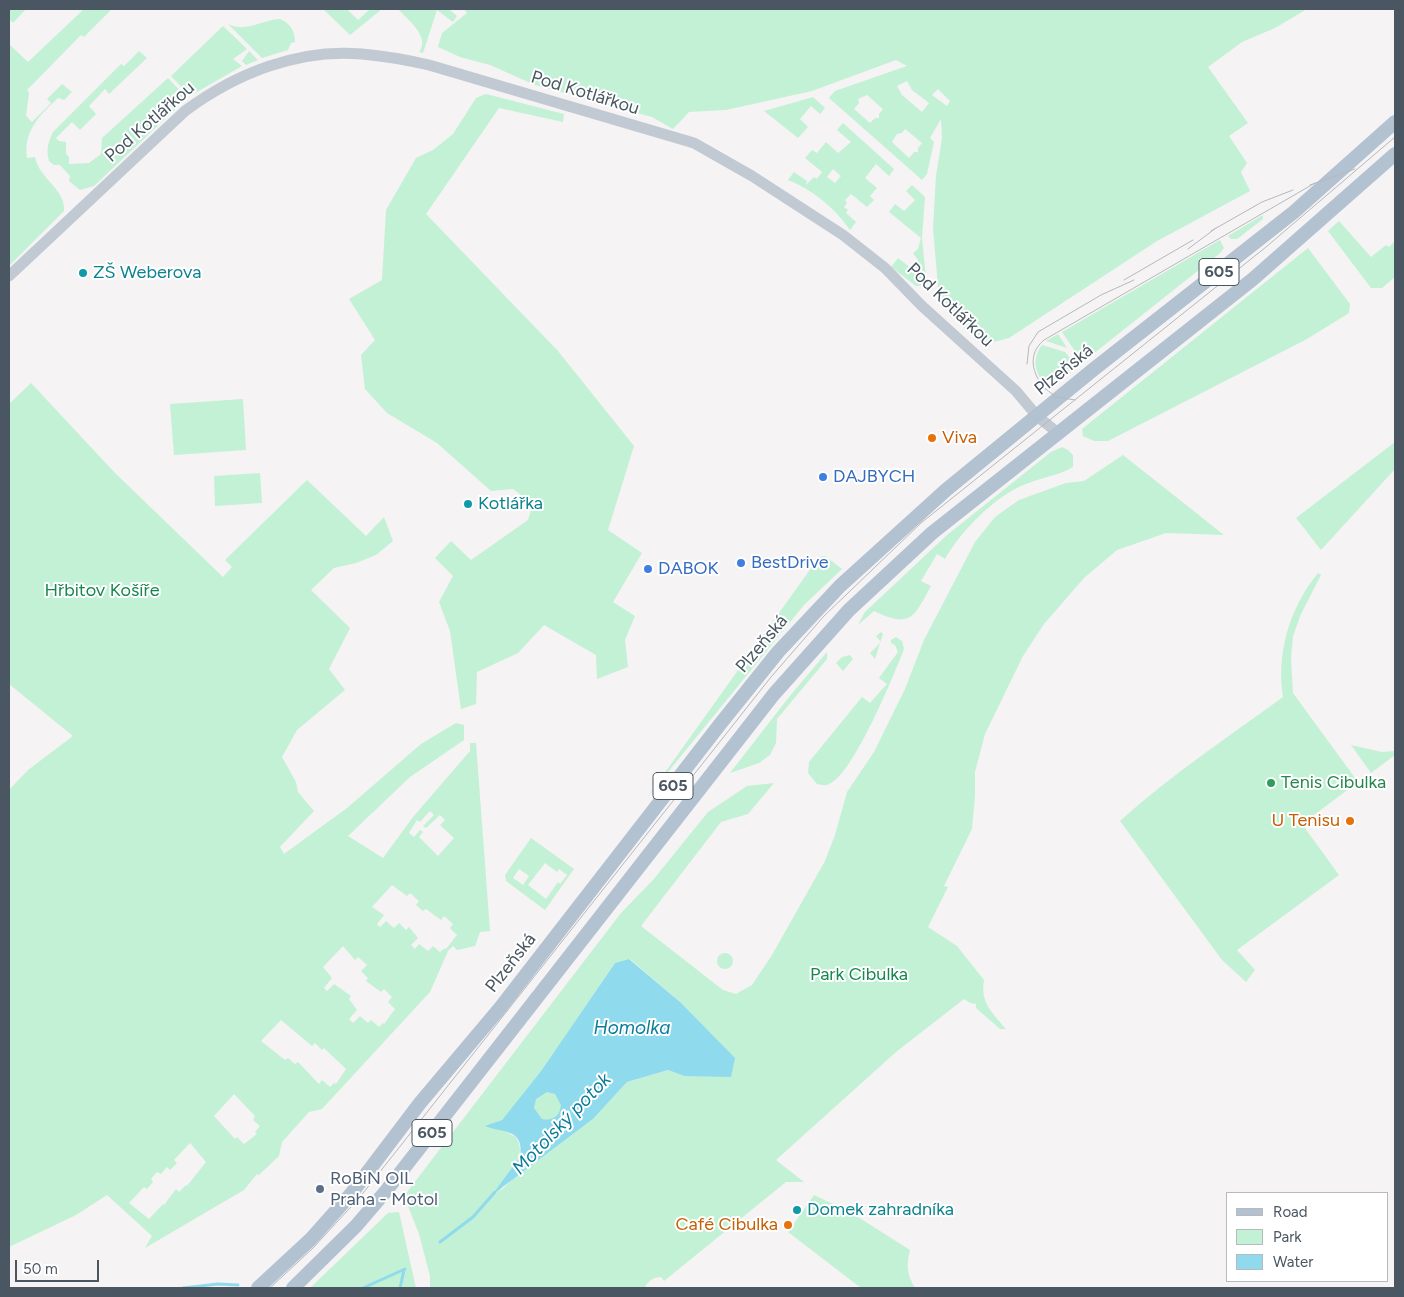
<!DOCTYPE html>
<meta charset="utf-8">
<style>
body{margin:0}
#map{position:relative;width:1404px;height:1297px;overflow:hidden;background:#f5f3f3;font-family:Figtree,sans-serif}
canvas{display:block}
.frame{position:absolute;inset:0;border:10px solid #4a5661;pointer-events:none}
.legend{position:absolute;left:1226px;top:1192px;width:162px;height:90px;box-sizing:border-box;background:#fff;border:1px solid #b7bbc0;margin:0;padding:6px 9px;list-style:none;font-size:15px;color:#4a5661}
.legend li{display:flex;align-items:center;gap:10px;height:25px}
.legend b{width:25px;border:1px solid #b7bbc0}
.scale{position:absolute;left:15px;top:1260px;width:84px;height:22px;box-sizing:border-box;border:2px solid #4a5661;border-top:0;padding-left:6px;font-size:15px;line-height:18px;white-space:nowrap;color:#4a5661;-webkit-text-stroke:4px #fff;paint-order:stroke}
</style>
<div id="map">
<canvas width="1404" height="1297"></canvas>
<div class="frame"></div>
<ul class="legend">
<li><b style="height:6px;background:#b3c2d1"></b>Road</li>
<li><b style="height:14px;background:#c3f1d5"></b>Park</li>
<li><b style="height:14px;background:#90daee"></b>Water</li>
</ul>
<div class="scale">50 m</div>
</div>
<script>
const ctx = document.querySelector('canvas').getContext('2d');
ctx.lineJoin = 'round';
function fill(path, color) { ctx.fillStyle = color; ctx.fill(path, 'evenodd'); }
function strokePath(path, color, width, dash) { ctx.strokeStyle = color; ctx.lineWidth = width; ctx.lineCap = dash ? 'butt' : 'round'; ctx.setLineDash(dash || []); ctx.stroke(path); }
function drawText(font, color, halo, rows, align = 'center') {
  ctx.font = font + ' Figtree,sans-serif'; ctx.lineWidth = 4; ctx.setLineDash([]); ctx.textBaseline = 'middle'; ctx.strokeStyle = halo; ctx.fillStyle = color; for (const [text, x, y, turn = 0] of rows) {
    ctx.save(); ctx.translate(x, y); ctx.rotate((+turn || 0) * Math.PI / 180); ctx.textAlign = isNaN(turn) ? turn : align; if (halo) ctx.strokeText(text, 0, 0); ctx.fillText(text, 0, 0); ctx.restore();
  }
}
const green = new Path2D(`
 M9 9H26L13 23 9 19Z
 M84 9H112L84 37 81 35 27 90 29 93 26 116 32 122 51 103 47 99 62 84 72 92 64 100 58 98C40 115 23 131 27 158L35 157C39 179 66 189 64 211L9 266V44L28 62Z
 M323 9H347L358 20 370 9H382L350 35Z
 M398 9H449L457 16 453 22 437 10 423 53 419 52C431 37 407 19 398 9Z
 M464 9H1307L1275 28 1242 42 1208 67 1248 123 1229 136 1247 163 1241 172 1250 191 1157 241 1009 338 986 344 966 330 951 314 938 287 933 228 936 176 942 138 941 119 930 138 934 142 927 174 922 180 829 98 835 91 907 66 896 60 812 91 726 110 689 112 673 129 652 117 535 85 490 65 460 57 438 47 442 33 467 13ZM907 81 912 90 929 103 922 112 902 95 897 86ZM938 89 950 101 947 106 932 95ZM867 95 883 109 879 114V118H875L870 123 854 109 859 103 858 99ZM905 129 922 143 918 148V152H914L909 158 892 142 897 134 902 133Z
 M280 19C290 23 295 31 295 42L291 43 288 50 262 58 228 24C247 33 261 20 280 19Z
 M223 26 247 49 233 59 242 66 190 96 171 76Z
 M139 51 147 58 109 94 105 89 89 106 96 114 80 130 72 122 56 138 59 141 66 142V154L69 157V164L89 163 101 154 102 138 168 78 187 98 94 186 80 190 69 181 70 176 60 165H54L49 161C46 150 48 142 53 132L121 64 124 66Z
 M249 51 258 60 246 65 242 61Z
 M486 94 564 114 563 122 499 108 426 214 558 351 634 446 608 530 642 553 613 602 635 616 625 640 628 667 597 679 596 655 544 625 518 653 477 672 476 704 461 709 450 631 439 602 453 576 435 558 451 541 471 560 528 520 533 504 513 489 491 491 437 443 387 413 365 389 361 355 375 340 349 299 382 280 386 210 416 158 433 150 453 134 476 98Z
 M813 97 825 108 820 114 811 106 800 119 808 127 798 138 764 111Z
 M843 123 894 169 889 176 876 164 865 178 877 188 870 196 874 200 867 207 851 194 845 200 847 203 844 207 848 210 846 213 856 222 850 230C834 207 813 190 788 180L794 172 807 181 806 185 814 177 817 179 822 172 805 158 812 150 817 153 826 142 838 153 851 142 837 130ZM833 169 841 176 835 183 827 177Z
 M912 185 925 197 922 238 926 278 923 285 916 286 891 267 898 258 911 268 918 260 913 253 918 249 921 238 889 212 895 204 904 211 915 200 906 191Z
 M1263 215V219L1237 239H1231L1228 236Z
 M1339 221 1371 257 1386 245 1389 247 1395 241V277L1382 288H1371L1328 231Z
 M1220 240 1224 248 1219 254 1088 358 1079 357 1062 332Z
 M1308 248 1350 304 1349 313 1307 339 1108 441H1094L1083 436 1082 429Z
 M1058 334 1067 348 1046 341Z
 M1042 345 1065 352 1075 364 1074 370 1050 389C1036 377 1030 361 1042 345Z
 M31 383 115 473 223 577 232 567 225 560 307 480 366 536 384 517 393 541 376 555 356 563 334 568 311 590 350 628 329 669 345 690 297 730 282 757 296 782 298 792 314 811 280 847 284 854 347 808 421 744 456 723 464 725V740L410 777 348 836 383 858 413 817 470 751V743H476L490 931 480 932 475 946 457 950 453 946 448 951 430 992 322 1109 309 1112 282 1142 279 1156 259 1175 257 1174 244 1190 145 1248 152 1236 107 1195 76 1215 9 1247V790L28 770 73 736 9 684V404ZM430 811 434 815 423 826 426 828 440 815 445 820 440 825 454 838 438 856 419 837 423 832 420 830 414 837 409 833 417 820 420 822ZM392 885 407 896 410 893 419 901 416 905 423 911 426 909 441 920 444 916 453 924 450 928 457 935 446 949 445 948 440 952 433 946 428 951 419 944 415 949 411 945 418 938 409 927 406 930 399 923 394 928 386 921 380 927 377 924 384 915 372 907ZM343 946 355 960 358 957 367 965 361 971 368 978 366 981 381 992 384 989 392 997 388 1002 395 1009 384 1024 383 1023 379 1027 371 1020 368 1023 360 1016 353 1023 349 1019 357 1010 349 999 351 996 334 984 327 991 324 988 332 978 323 967ZM281 1020 312 1046 315 1043 322 1050 324 1048 346 1069 336 1084 334 1083 330 1087 322 1080 319 1084 298 1062 295 1064 288 1058 285 1060 261 1041ZM234 1094 255 1116 253 1120 260 1126 255 1132 257 1134 244 1144 237 1137 235 1139 214 1116ZM190 1143 206 1162 187 1186 186 1185 179 1192 176 1189 164 1205 163 1204 149 1219 129 1203 144 1187 147 1189 153 1182 151 1179 157 1172 161 1174 167 1167 170 1170 177 1163 174 1160Z
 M243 399 246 450 174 455 170 404Z
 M1395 442V469L1321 550 1296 518Z
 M1062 447 1068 450 1073 455V467C1058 476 1042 477 1026 484 996 495 960 532 945 559L937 554 921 581 931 586C914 617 911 629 874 611L858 625 865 612 947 535 1051 452Z
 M1123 455 1224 535 1166 533 1117 550 1084 578 1044 624 1023 656 985 734 975 772V796L972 829 944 886 948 887 928 927 957 946 984 980C980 1003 992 1012 1006 1029H1000L976 1008V1004L970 1003 964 999 896 1052 776 1160 804 1182H786L664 1281 661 1277C654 1277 647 1281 645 1288H430V1276L419 1234 404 1196 621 913 653 880 708 812 747 786 774 783 748 814 721 822 641 926 723 990 736 994 752 985 772 955 825 861 835 835 847 792 874 752 905 689 924 640 975 542 995 517 1019 500 1066 483 1084 481ZM630 959 680 1002 684 1076 668 1070 627 1082 593 1119 513 1179 500 1191C509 1174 528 1155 516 1137L499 1128 495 1123 502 1120 541 1071 615 963Z
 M260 473 262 503 215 506 214 476Z
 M825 556 842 569 804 605 646 799 819 557Z
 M1318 573 1321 575 1301 614 1293 636 1291 658 1293 693 1358 782 1302 824 1339 875 1237 950 1255 970 1246 982 1222 960 1120 821C1171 775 1228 737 1283 697 1276 653 1290 607 1318 573Z
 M881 632 883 634 875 659 870 653 881 642 876 636Z
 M896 637 902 641 904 649C894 675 853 775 829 784 825 786 821 785 817 784L808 773 809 762 862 697 870 703 887 684 879 678 898 652 895 645 891 643V640Z
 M827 652V659L777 719 776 743 770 755 759 763 730 773 789 697Z
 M850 655 853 659 843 671 836 663 842 657Z
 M1351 745 1382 752 1395 751V755L1371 773Z
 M531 838 574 869 545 910 506 881 505 875ZM545 863 557 872 559 869 567 875 560 884 558 882 546 899 528 885ZM519 869 529 876 523 885 513 878Z
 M717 961a8 8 0 1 1 16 0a8 8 0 1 1-16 0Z
 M534 1106a14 14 0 1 1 28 0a14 14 0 1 1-28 0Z
 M814 1195 850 1212 910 1250C906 1265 907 1275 915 1288H861L788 1232Z
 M399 1212 416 1288H310L388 1213Z`);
const water = new Path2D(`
 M629 959 680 1002 735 1058 731 1077 684 1076 668 1070 627 1082 593 1119 492 1195 520 1157C525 1128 502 1133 485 1126L502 1120 541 1071 615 963ZM547 1092 555 1094 561 1105C560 1116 553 1121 542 1119L534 1108 536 1099Z`);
const stream = new Path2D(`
 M440 1242 473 1217 495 1192
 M183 1288 218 1284 238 1285
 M363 1288 405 1269
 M400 1288 404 1270`);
const minor = new Path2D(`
 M9 276 185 111C235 74 298 48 362 54 385 56 407 60 429 65L694 143 752 176 843 235 885 268 922 306 1016 391 1037 416 1058 433`);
const major = new Path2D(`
 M258 1288 311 1239 351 1194 420 1103 500 1008 721 723 778 652 840 586 946 490 1094 369 1294 212 1395 122
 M293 1288 356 1226 386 1191 774 694 849 610 932 533 1253 279 1395 154`);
const tram = new Path2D(`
 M1310 185 1355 169
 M1211 231 1262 202 1293 190
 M1188 249 1216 228
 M1124 280 1193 240
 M1027 364 1029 346 1038 332 1101 295 1134 280
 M1041 385 1056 397 1075 400
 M1045 389C1032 374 1027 354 1044 340L1315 183
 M270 1288 313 1248 360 1197 771 677 824 616 921 523 1266 247 1395 137`);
const markers = [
 [83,273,5,"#0f9aa8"],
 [932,438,5,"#e8710a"],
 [823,477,5,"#3f7fe0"],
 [468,504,5,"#0f9aa8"],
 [741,563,5,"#3f7fe0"],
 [648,569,5,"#3f7fe0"],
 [1271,783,5,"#2e9e5b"],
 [1350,821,5,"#e8710a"],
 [320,1189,5,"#5c6f8a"],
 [797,1210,5,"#0f9aa8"],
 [788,1225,5,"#e8710a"]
];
const shields = [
 [1219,272,40],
 [673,786,40],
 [432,1133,40]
];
const shieldNames = [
 ["605",1219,272],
 ["605",673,786],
 ["605",432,1133]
];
const streetNames = [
 ["Pod Kotlářkou",585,93,17],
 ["Pod Kotlářkou",150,122,-41],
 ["Pod Kotlářkou",950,305,44],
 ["Plzeňská",1064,370,-39],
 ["Plzeňská",762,644,-50],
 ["Plzeňská",511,963,-52]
];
const cultureNames = [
 ["ZŠ Weberova",93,273],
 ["Kotlářka",478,504],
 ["Domek zahradníka",807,1210]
];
const foodNames = [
 ["Viva",942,438,"left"],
 ["U Tenisu",1340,821],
 ["Café Cibulka",778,1225]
];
const shopNames = [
 ["DAJBYCH",833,477],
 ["BestDrive",751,563],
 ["DABOK",658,569]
];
const parkNames = [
 ["Hřbitov Košíře",102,591],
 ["Park Cibulka",859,975]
];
const leisureNames = [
 ["Tenis Cibulka",1281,783]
];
const serviceNames = [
 ["RoBiN OIL",330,1179],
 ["Praha - Motol",330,1200]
];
const waterNames = [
 ["Homolka",632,1028],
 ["Motolský potok",562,1124,-46]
];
fill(green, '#c3f1d5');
fill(water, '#90daee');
strokePath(stream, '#90daee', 3);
strokePath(minor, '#c1cad2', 11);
strokePath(major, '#b3c2d1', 14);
strokePath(tram, '#b5b8bd', 1);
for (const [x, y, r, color] of markers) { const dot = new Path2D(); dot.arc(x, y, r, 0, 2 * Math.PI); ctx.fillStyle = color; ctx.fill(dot); strokePath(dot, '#fff', 2); }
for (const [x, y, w] of shields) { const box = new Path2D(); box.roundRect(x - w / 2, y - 13.5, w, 27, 4); ctx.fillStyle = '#fff'; ctx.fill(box); strokePath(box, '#4a5661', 1); }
drawText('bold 16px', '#4a5661', null, shieldNames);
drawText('18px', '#4a5661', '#fff', streetNames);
drawText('18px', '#0d838f', '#fff', cultureNames, 'left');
drawText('18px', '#c56008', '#fff', foodNames, 'right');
drawText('18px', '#366cbe', '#fff', shopNames, 'left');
drawText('18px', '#17864f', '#fff', parkNames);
drawText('18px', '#27864d', '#fff', leisureNames, 'left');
drawText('18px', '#4e5e75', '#fff', serviceNames, 'left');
drawText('italic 19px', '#0c7c9b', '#fff', waterNames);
</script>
